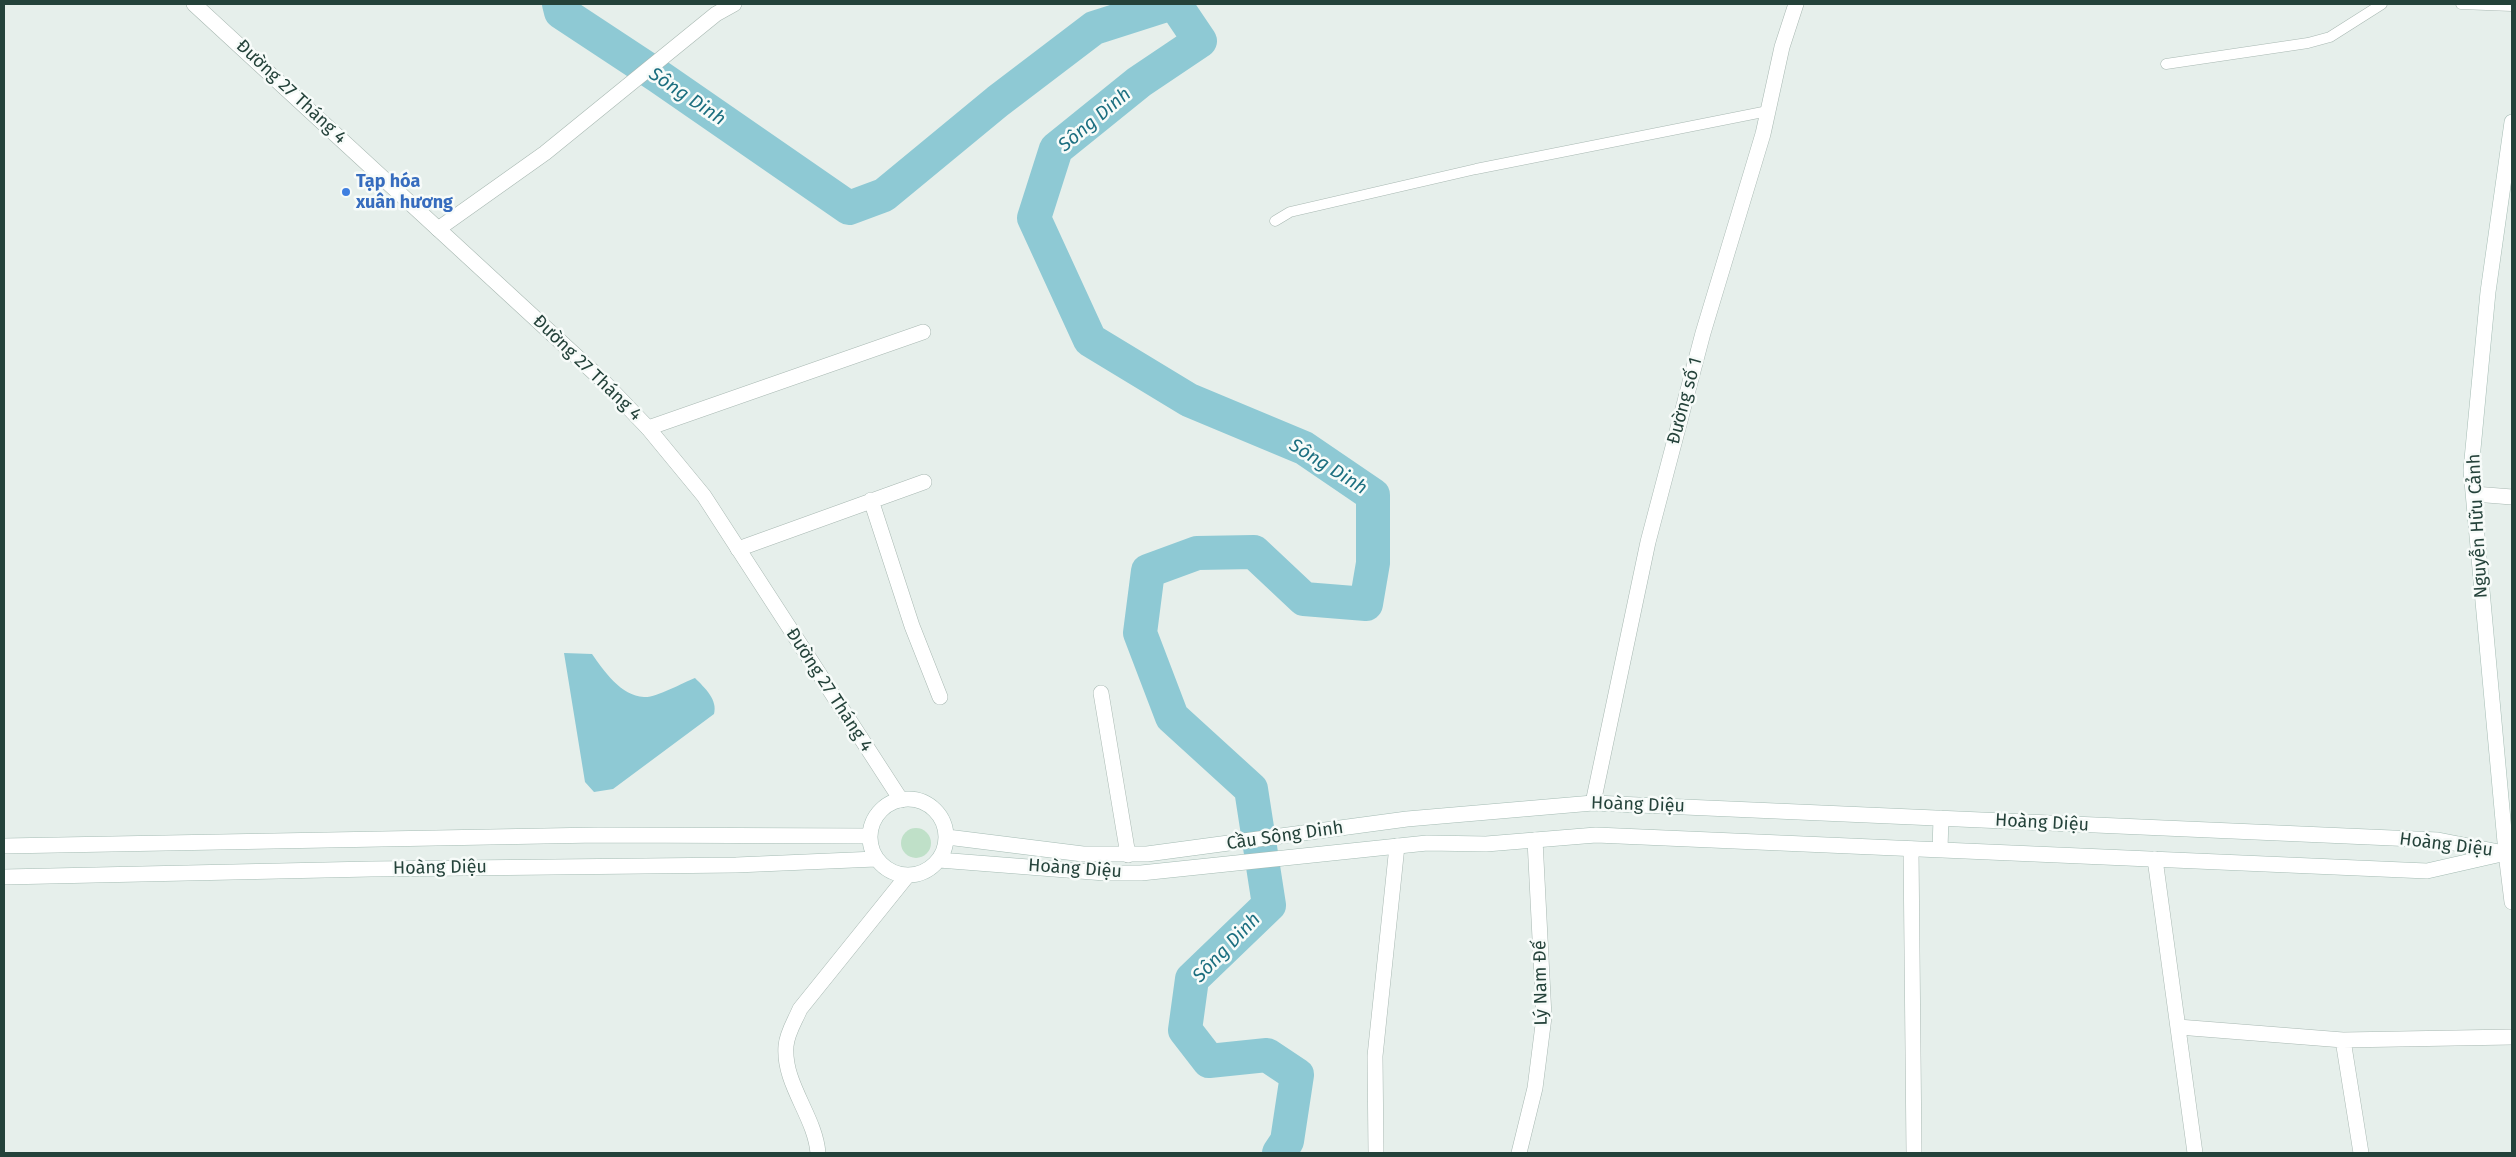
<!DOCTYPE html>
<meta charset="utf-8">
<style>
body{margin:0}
#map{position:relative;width:2516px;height:1157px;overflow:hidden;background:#e6efeb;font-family:"Fira Sans",sans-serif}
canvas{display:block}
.frame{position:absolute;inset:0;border:5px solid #24423a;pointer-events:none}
</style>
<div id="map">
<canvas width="2516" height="1157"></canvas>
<div class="frame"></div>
</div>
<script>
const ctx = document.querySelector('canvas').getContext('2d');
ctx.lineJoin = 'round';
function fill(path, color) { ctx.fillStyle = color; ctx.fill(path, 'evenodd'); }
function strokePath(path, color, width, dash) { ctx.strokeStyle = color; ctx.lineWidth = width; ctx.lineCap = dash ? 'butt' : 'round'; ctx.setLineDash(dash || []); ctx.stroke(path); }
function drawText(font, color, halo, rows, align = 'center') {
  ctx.font = font + ' "Fira Sans",sans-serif'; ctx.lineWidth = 5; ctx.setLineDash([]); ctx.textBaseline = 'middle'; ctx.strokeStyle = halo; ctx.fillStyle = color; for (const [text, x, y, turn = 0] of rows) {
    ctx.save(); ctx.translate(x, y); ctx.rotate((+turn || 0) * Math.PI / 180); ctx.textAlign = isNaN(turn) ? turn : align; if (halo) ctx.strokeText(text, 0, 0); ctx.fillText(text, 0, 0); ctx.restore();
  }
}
const green = new Path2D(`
 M901 843a15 15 0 1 1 30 0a15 15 0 1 1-30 0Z`);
const water = new Path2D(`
 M564 653 592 654C604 671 621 696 644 697 656 698 682 683 695 678 705 688 718 700 714 714L613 789 594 792 585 782Z`);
const river = new Path2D(`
 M559 4 561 12 658 76 849 208 884 195 998 101 1094 28 1169 4
 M1175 4 1200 41 1139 82 1056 149 1034 218 1090 340 1189 400 1304 448 1373 495V563L1366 604 1304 599 1254 552 1197 553 1148 571 1140 633 1172 717 1251 789 1269 905 1192 979 1185 1030 1209 1061 1267 1055 1297 1075 1287 1141 1279 1153`);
const service = new Path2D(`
 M2461 4 2512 6
 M2166 64 2308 43 2330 37 2382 4
 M1275 221 1290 212 1476 169 1768 111`);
const minor = new Path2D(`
 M438 229 545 153 716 14 734 4
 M648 428 923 332
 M2474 494 2512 497
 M871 500 912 626 940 697
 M738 549 924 482
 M1101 693 1128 855
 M1593 803 1648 542 1703 333 1763 134 1782 47 1796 4
 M1911 849 1914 1153
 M2155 859 2195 1153
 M2178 1027 2343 1040 2512 1037
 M2343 1040 2361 1153
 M818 1153C815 1116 783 1084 786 1046 787 1033 795 1021 800 1009L907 876
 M1376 1153 1375 1056 1397 846
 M1519 1153 1535 1088 1544 1017 1535 840`);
const tertiary = new Path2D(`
 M194 4 601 379 648 428 704 496 901 800
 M2506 853 2512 902`);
const secondary = new Path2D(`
 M870 837a38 38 0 1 1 76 0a38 38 0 1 1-76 0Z
 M947 837 1083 854H1147L1407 819 1593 803 2438 840 2499 852
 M4 846 598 835 870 836
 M1940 849 1941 818
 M2506 853 2471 470 2488 292 2512 122
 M939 860 1105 873H1141L1427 843 1486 844 1596 835 2427 871 2506 853
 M4 877 371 869 736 865 876 859`);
const markers = [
 [346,192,5,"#3f7fe0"]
];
const streetNames = [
 ["Đường 27 Tháng 4",291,92,43],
 ["Đường 27 Tháng 4",587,368,44],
 ["Đường số 1",1685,401,-75],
 ["Nguyễn Hữu Cảnh",2478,526,-93],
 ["Đường 27 Tháng 4",829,690,57],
 ["Hoàng Diệu",1638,805,2],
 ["Hoàng Diệu",2042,823,3],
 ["Cầu Sông Dinh",1285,836,-8],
 ["Hoàng Diệu",2446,845,7],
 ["Hoàng Diệu",440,868,-1],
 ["Hoàng Diệu",1075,869,4],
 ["Lý Nam Đế",1541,983,-91]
];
const shopNames = [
 ["Tạp hóa",356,182],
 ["xuân hương",356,203]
];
const waterNames = [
 ["Sông Dinh",687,97,34],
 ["Sông Dinh",1095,120,-40],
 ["Sông Dinh",1328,467,32],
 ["Sông Dinh",1227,948,-46]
];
fill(green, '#bfe0c8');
fill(water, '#8ec9d4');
strokePath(river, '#8ec9d4', 34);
strokePath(service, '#a8b8b2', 11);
strokePath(minor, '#a8b8b2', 16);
strokePath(tertiary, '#a8b8b2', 16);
strokePath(secondary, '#a4bbb3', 16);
strokePath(service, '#fff', 10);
strokePath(minor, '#fff', 15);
strokePath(tertiary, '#fff', 15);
strokePath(secondary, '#fff', 15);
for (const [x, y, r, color] of markers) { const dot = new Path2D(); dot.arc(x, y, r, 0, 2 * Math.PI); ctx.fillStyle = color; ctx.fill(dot); strokePath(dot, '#f7fbf9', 2); }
drawText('18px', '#24423a', '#f7fbf9', streetNames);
drawText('bold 18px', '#366cbe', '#f7fbf9', shopNames, 'left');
drawText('italic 19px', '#1c6f80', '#f7fbf9', waterNames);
</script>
